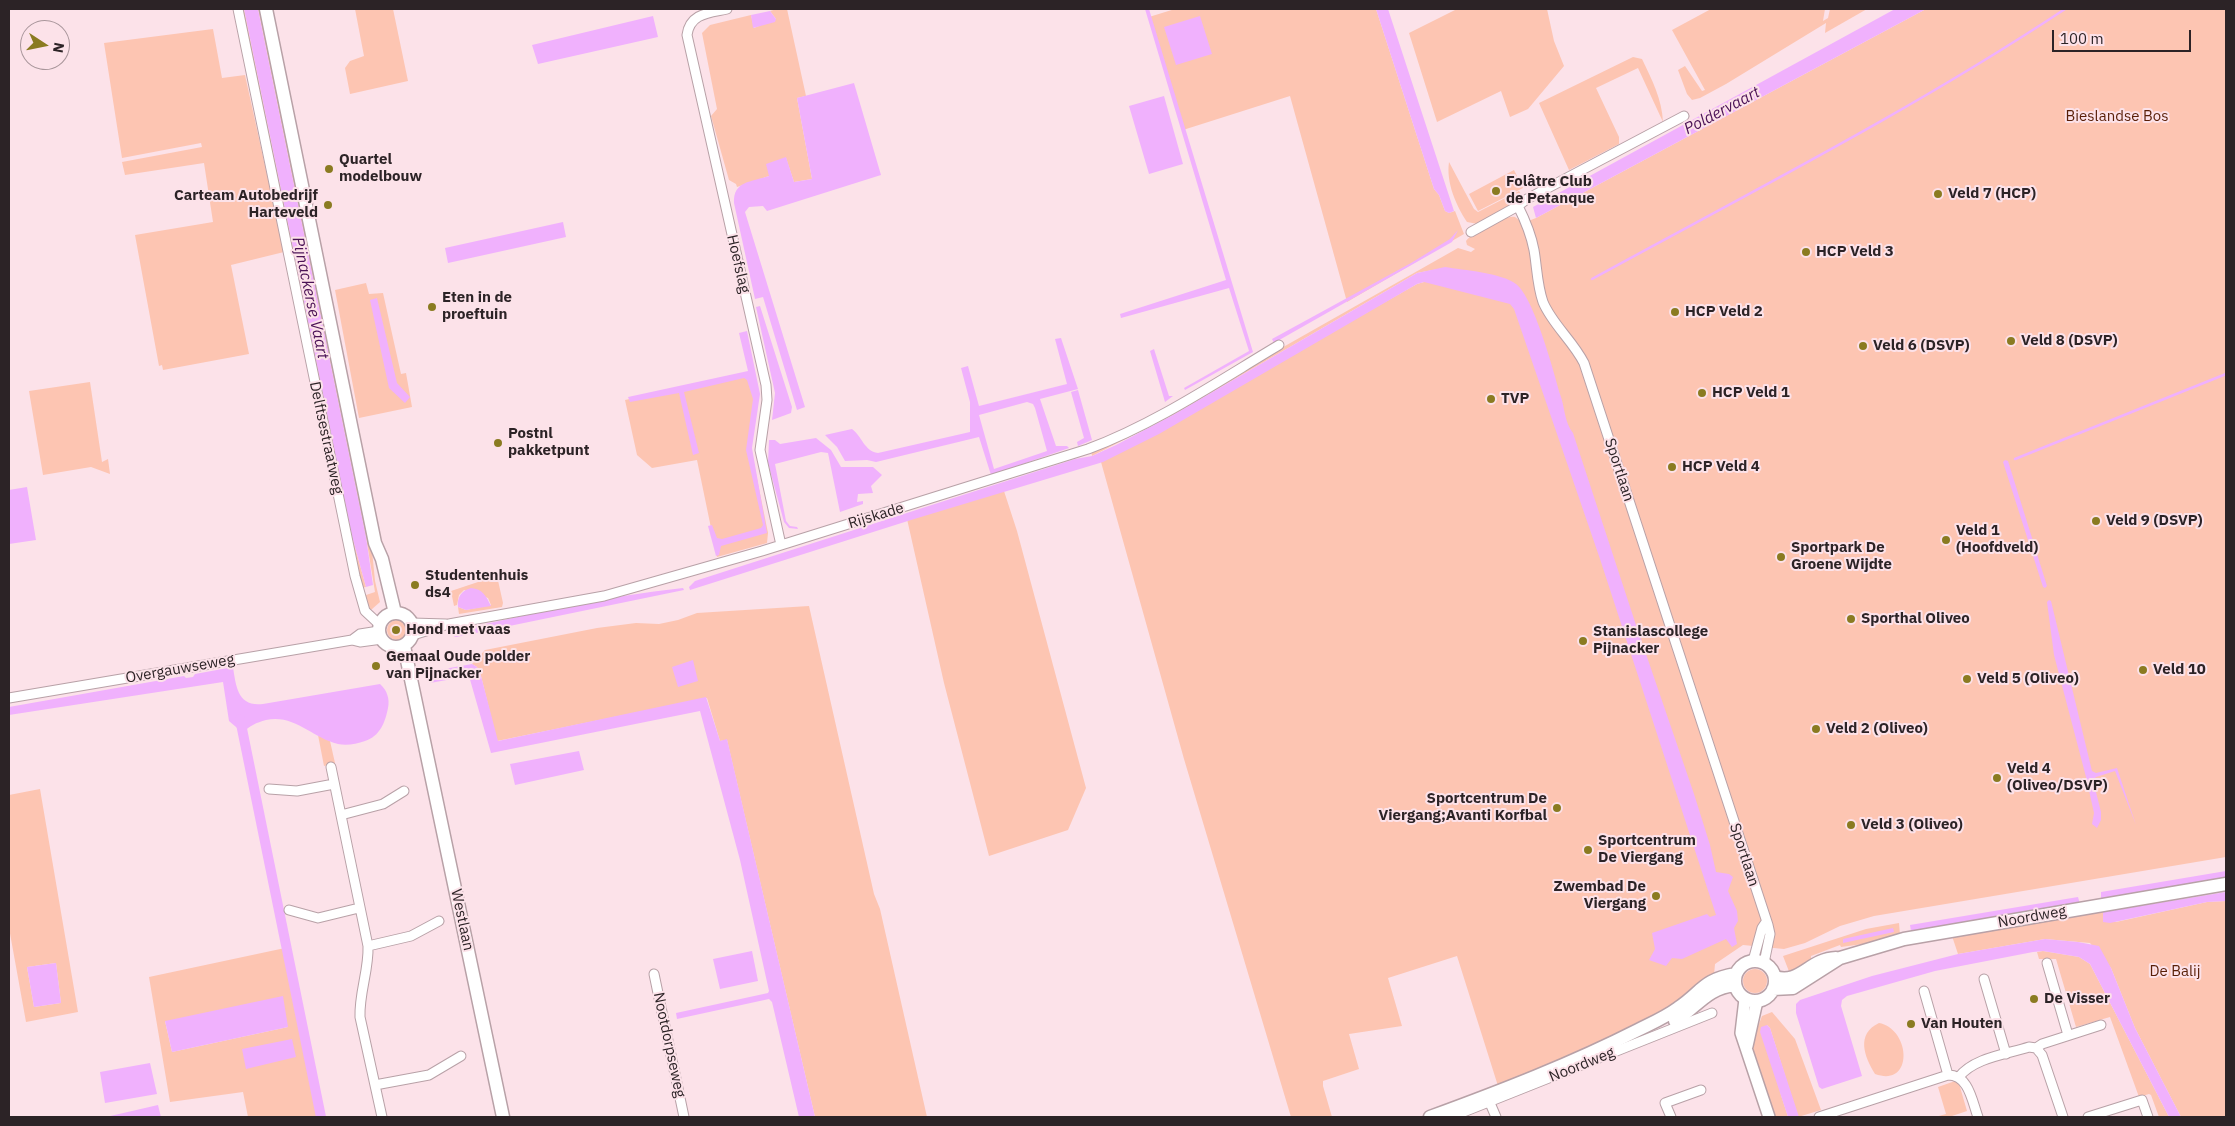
<!DOCTYPE html>
<meta charset="utf-8">
<style>
body{margin:0}
#map{position:relative;width:2235px;height:1126px;overflow:hidden;background:#fce2e9;font-family:"IBM Plex Sans",sans-serif}
canvas{display:block}
.frame{position:absolute;inset:0;border:10px solid #2c2326;pointer-events:none}
.north{position:absolute;left:20px;top:20px;width:50px;height:50px;box-sizing:border-box;background:#fce2e9;border:1px solid #a9969b;border-radius:50%;rotate:101deg;font-size:14px;font-weight:700;line-height:20px;text-align:center;color:#2c2326}
.north::after{content:'';display:block;margin:auto;width:18px;height:22px;background:#8a7b21;clip-path:polygon(50% 0,100% 100%,50% 72%,0 100%)}
.scale{position:absolute;left:2052px;top:30px;width:139px;height:22px;box-sizing:border-box;border:2px solid #2c2326;border-top:0;padding-left:6px;font-size:15px;line-height:18px;white-space:nowrap;color:#2c2326;-webkit-text-stroke:4px #fce2e9;paint-order:stroke}
</style>
<div id="map">
<canvas width="2235" height="1126"></canvas>
<div class="frame"></div>
<div class="north">N</div>
<div class="scale">100 m</div>
</div>
<script>
const ctx = document.querySelector('canvas').getContext('2d');
ctx.lineJoin = 'round';
function fill(path, color) { ctx.fillStyle = color; ctx.fill(path, 'evenodd'); }
function strokePath(path, color, width, dash) { ctx.strokeStyle = color; ctx.lineWidth = width; ctx.lineCap = dash ? 'butt' : 'round'; ctx.setLineDash(dash || []); ctx.stroke(path); }
function drawText(font, color, halo, rows, align = 'center') {
  ctx.font = font + ' "IBM Plex Sans",sans-serif'; ctx.lineWidth = 4; ctx.setLineDash([]); ctx.textBaseline = 'middle'; ctx.strokeStyle = halo; ctx.fillStyle = color; for (const [text, x, y, turn = 0] of rows) {
    ctx.save(); ctx.translate(x, y); ctx.rotate((+turn || 0) * Math.PI / 180); ctx.textAlign = isNaN(turn) ? turn : align; if (halo) ctx.strokeText(text, 0, 0); ctx.fillText(text, 0, 0); ctx.restore();
  }
}
const green = new Path2D(`
 M241 9H244L352 536 366 587 361 588Z
 M258 9H261L371 540 375 581 380 602 371 610 368 608 363 596 375 592 366 537Z
 M355 9H393L408 81 350 94 345 68 350 61 364 56Z
 M777 9H787L806 96 797 98 812 179 794 182 786 158 769 176 737 187 736 184 729 180 711 116 717 109 702 33 710 25 751 15 754 28 776 19 770 11Z
 M1175 9H1376L1434 189 1439 195 1445 211 1449 213 1455 211 1464 234 1347 302 1290 96 1183 130 1149 17Z
 M1457 9H1547L1554 41 1564 66 1528 109 1510 117 1501 91 1437 122 1409 33Z
 M1711 9H1825L1823 21 1828 18 1830 9H1867L1825 33 1826 23 1726 84 1700 98 1692 100 1687 94 1678 70 1685 66 1702 91 1705 90 1672 30Z
 M1926 9H2226V857L1874 916 1840 926 1805 943 1784 949 1743 945 1715 964 1714 975 1667 1012 1498 1086 1457 956 1388 978 1402 1026 1349 1034 1359 1069 1323 1081V1086L1332 1117H1291L1184 759 1101 462 1417 284 1424 282 1444 268 1417 273 1173 415 1092 456 1091 450 1142 427 1458 248 1471 252 1475 249 1467 245 1466 241C1473 232 1504 215 1515 217L1523 223 1536 218Z
 M213 29 222 78 245 75 284 252 231 265 249 354 163 370 162 365 159 366 135 235 213 222 204 163 125 175 122 162 202 147 201 143 122 158 104 43Z
 M1633 57 1642 59C1652 80 1662 99 1663 122L1638 68 1596 88 1619 137V144L1569 170 1539 103Z
 M1449 162 1474 209 1478 212 1519 191 1523 197 1478 224 1467 222C1456 205 1446 183 1449 162Z
 M1514 170 1523 188 1478 211 1469 194Z
 M366 283 369 294 383 293 401 374 406 373 412 407 359 418 335 290Z
 M751 373 758 398 751 449 768 533 767 543 717 557 697 460 652 468 637 455 625 400Z
 M90 382 102 462 108 459 110 474 91 467 43 475 29 391Z
 M1003 488 1017 531 1086 788 1068 830 989 856 944 683 907 519Z
 M486 572 497 576 503 603 502 607 459 614 458 607 466 610 491 605 488 598 464 590 459 595 457 605 454 606 451 591 487 579Z
 M809 606 874 894 880 909 927 1117H815L727 740 720 741 707 698 497 741 481 676 477 667 472 664 485 650 597 628 636 623 659 624 678 620 697 613Z
 M387 630a10 10 0 1 1 20 0a10 10 0 1 1-20 0Z
 M318 735 330 741 335 763 324 766Z
 M40 789 78 1012 26 1022 9 928V795ZM56 963 61 1003 34 1007 27 967Z
 M2226 901V1117H2181L2135 1028 2111 968 2090 943 2045 939 1958 954 1952 936 2103 912V919L2116 922 2207 902Z
 M1899 923 1900 935 1863 944 1841 947 1840 945 1811 956V960L1790 974 1783 956 1866 929Z
 M285 948 319 1117H248L243 1092 170 1102 149 977ZM165 1021 288 1027 172 1052Z
 M2043 951 2079 957 2090 964 2169 1117H2159L2151 1095 2149 1094 2139 1097 2110 1017 2076 1027 2056 959H2039L2037 952Z
 M1743 981a12 12 0 1 1 24 0a12 12 0 1 1-24 0Z
 M1772 1012 1795 1039 1821 1110 1798 1117 1770 1028 1767 1025 1781 1095 1788 1117H1774L1751 1045 1762 1016Z
 M1879 1023C1911 1029 1914 1088 1875 1074 1864 1056 1856 1034 1879 1023Z
 M1958 1080 1967 1111 1949 1117H1935L1946 1114 1938 1087Z`);
const water = new Path2D(`
 M244 9H258L366 537 373 585 366 587 352 536Z
 M1145 9H1149L1253 352 1185 390 1184 388 1249 351 1229 288 1121 318 1120 314 1226 280Z
 M1376 9H1388L1454 211 1449 213 1445 211 1439 195 1434 189Z
 M1895 9H1926L1536 218 1533 207Z
 M770 11 776 19 775 22 753 28 751 15Z
 M653 16 658 37 538 64 532 45Z
 M1200 16 1212 54 1176 65 1164 27Z
 M854 83 881 175 767 211 763 206 749 207 745 212 805 407 797 410 763 297 755 299 734 203C733 181 751 182 769 176L766 164 786 157 794 182 812 179 797 98Z
 M1164 96 1183 164 1149 174 1129 106Z
 M563 222 566 237 448 263 445 248Z
 M1458 230 1452 242 1274 343 1272 339 1411 263 1450 239Z
 M1445 267C1463 270 1502 273 1516 284 1534 298 1553 369 1560 394 1565 407 1564 422 1573 433L1635 622 1694 794 1710 845 1716 872 1729 874 1733 877 1728 891 1737 911 1738 921 1734 928 1737 944 1732 947 1726 939 1682 959 1672 958 1666 966 1649 960 1655 949 1652 933 1707 914 1710 917 1716 915 1600 559 1514 309 1510 304 1424 282 1417 284 1159 434 1103 462 911 520 690 590 689 587 695 581 1075 459 1092 456 1116 445 1173 415 1417 273Z
 M377 298 397 383 410 397 405 403 389 388 370 300Z
 M760 306 792 407 791 413 772 420 775 393 756 307Z
 M747 331 760 394 752 448 767 533 721 546 719 555 716 556 708 526 712 525 717 538 722 539 761 528 763 525 746 450 753 399 747 380 744 378 684 392 699 453 693 455 679 393 630 402 628 397 748 371 739 333Z
 M1061 338 1078 389 1040 399 1056 446H1067L1069 448 991 475 979 437 876 462 867 460 845 461 837 447 825 435 852 429C862 436 864 451 878 453L970 432V402L961 368 968 366 979 406 1067 384 1055 339ZM1027 402 1033 404 1035 408 1047 451 994 469 979 415Z
 M1154 349 1169 396H1173L1165 402 1150 351Z
 M1078 390 1092 440 1078 446 1077 442 1084 438 1071 392Z
 M816 438 831 450 841 467H873L882 475 871 486 873 493 858 494 857 502 863 501V504L840 512 828 453 821 452 775 464 786 521 790 526 797 527 798 529 789 528 784 522 768 463 769 440H775L780 444Z
 M2005 460 2008 461 2047 586 2045 588 2043 587 2003 462Z
 M27 487 36 540 9 544V490Z
 M471 588C483 589 486 596 491 606L466 610 458 607C457 597 461 591 471 588Z
 M683 588 684 590 456 637 451 635 452 631C528 615 606 596 683 588Z
 M2049 600 2051 601 2092 771 2096 773 2117 768 2136 825 2115 771 2096 777 2093 780 2101 812V820L2097 828 2092 824 2094 813 2086 777 2054 655 2047 602Z
 M693 660 698 681 678 687 672 667Z
 M472 664 477 667 481 676 498 741 706 697 720 741 727 739 815 1117H799L772 1002 769 999 677 1019 676 1013 768 993 769 991 740 860 700 711 491 753 469 676 430 683 427 672Z
 M233 667C236 687 238 707 263 704L380 684C387 690 390 699 388 708 385 723 380 736 365 741 356 744 347 746 338 744 312 738 295 714 266 720 256 723 250 725 243 733L229 721 223 682 9 715V707L184 676 186 678 193 677 195 674Z
 M579 751 584 770 515 785 510 764Z
 M2226 871V880L2101 900V892Z
 M2226 892V901L2207 902 2110 923 2103 922V912Z
 M2078 897 2080 904 1911 931 1910 925Z
 M1893 928 1894 932 1843 943V939Z
 M2045 939 2078 942 2099 946 2111 968 2135 1028 2181 1117H2169L2090 964 2079 957 2043 951 2033 952 1935 971 1847 996 1842 1000 1841 1006 1862 1076 1822 1089 1819 1087 1796 1013V1004L1800 1000 1872 976 1958 954Z
 M752 951 758 981 720 989 713 959Z
 M56 963 61 1003 34 1007 27 967Z
 M283 996 288 1027 172 1052 165 1021Z
 M1767 1025 1770 1028 1799 1117H1788L1760 1032 1761 1027Z
 M292 1039 296 1057 246 1069 242 1049Z
 M150 1063 157 1094 105 1103 100 1072Z
 M158 1105 161 1117H106Z`);
const stream = new Path2D(`
 M1592 279C1751 192 1914 109 2065 9
 M2015 459 2226 374`);
const canal = new Path2D(`
 M240 719 321 1117`);
const minor = new Path2D(`
 M238 9 355 576 365 611 380 625
 M727 9C709 13 690 13 687 35L766 385 767 400 760 450 781 545
 M1518 206C1525 220 1531 234 1534 250 1537 267 1537 285 1543 302 1552 324 1573 341 1584 363L1768 925 1770 934 1764 963
 M1471 232 1518 206 1527 199 1684 116
 M412 623 446 624
 M413 635 449 624 604 596 762 551 1088 449C1155 424 1217 382 1279 345
 M352 640 360 634 379 631
 M9 698 352 640 360 642 382 639
 M331 767 368 946C369 970 359 993 360 1017L382 1117
 M269 789 297 791 334 784
 M341 815 383 804 404 791
 M289 910 318 918 359 908
 M368 946 411 936 439 921
 M1753 961 1762 928 1766 922
 M2047 963 2068 1035
 M654 974 684 1117
 M1984 979 2006 1054
 M1924 991 1948 1075
 M2036 1048 2042 1055 2063 1117
 M1959 1077C1973 1058 2007 1054 2029 1047L2036 1048 2042 1044 2101 1025
 M375 1085 429 1075 461 1056
 M1490 1103 1496 1117
 M1451 1117 1712 1013
 M1671 1117 1665 1103 1701 1090
 M1819 1117 1948 1075C1969 1075 1972 1101 1978 1117
 M2088 1117 2142 1100 2148 1117`);
const tertiary = new Path2D(`
 M1745 999 1741 1033 1769 1117
 M1747 1046 1757 1001`);
const secondary = new Path2D(`
 M266 9 375 543 382 559 395 613
 M379 630a17 17 0 1 1 34 0a17 17 0 1 1-34 0Z
 M404 646 503 1117
 M1735 981a20 20 0 1 1 40 0a20 20 0 1 1-40 0Z
 M1775 977C1800 985 1809 959 1836 958
 M1773 989 1793 988 1840 958 1904 939 2226 884
 M1675 1021C1698 1006 1707 988 1735 985
 M1430 1117C1501 1091 1571 1064 1638 1030 1652 1023 1666 1017 1678 1008 1703 991 1702 980 1736 974`);
const markers = [
 [329,169,5,"#8a7b21"],
 [1496,191,5,"#8a7b21"],
 [1938,194,5,"#8a7b21"],
 [328,205,5,"#8a7b21"],
 [1806,252,5,"#8a7b21"],
 [432,307,5,"#8a7b21"],
 [1675,312,5,"#8a7b21"],
 [2011,341,5,"#8a7b21"],
 [1863,346,5,"#8a7b21"],
 [1702,393,5,"#8a7b21"],
 [1491,399,5,"#8a7b21"],
 [498,443,5,"#8a7b21"],
 [1672,467,5,"#8a7b21"],
 [2096,521,5,"#8a7b21"],
 [1946,540,5,"#8a7b21"],
 [1781,557,5,"#8a7b21"],
 [415,585,5,"#8a7b21"],
 [1851,619,5,"#8a7b21"],
 [396,630,5,"#8a7b21"],
 [1583,641,5,"#8a7b21"],
 [376,666,5,"#8a7b21"],
 [2143,670,5,"#8a7b21"],
 [1967,679,5,"#8a7b21"],
 [1816,729,5,"#8a7b21"],
 [1997,778,5,"#8a7b21"],
 [1557,808,5,"#8a7b21"],
 [1851,825,5,"#8a7b21"],
 [1588,850,5,"#8a7b21"],
 [1656,896,5,"#8a7b21"],
 [2034,999,5,"#8a7b21"],
 [1911,1024,5,"#8a7b21"]
];
const parkNames = [
 ["Bieslandse Bos",2117,117],
 ["De Balij",2175,972]
];
const poiNames = [
 ["Quartel",339,160],
 ["modelbouw",339,177],
 ["Folâtre Club",1506,182],
 ["de Petanque",1506,199],
 ["Veld 7 (HCP)",1948,194],
 ["Carteam Autobedrijf",318,196,"right"],
 ["Harteveld",318,213,"right"],
 ["HCP Veld 3",1816,252],
 ["Eten in de",442,298],
 ["proeftuin",442,315],
 ["HCP Veld 2",1685,312],
 ["Veld 8 (DSVP)",2021,341],
 ["Veld 6 (DSVP)",1873,346],
 ["HCP Veld 1",1712,393],
 ["TVP",1501,399],
 ["Postnl",508,434],
 ["pakketpunt",508,451],
 ["HCP Veld 4",1682,467],
 ["Veld 9 (DSVP)",2106,521],
 ["Veld 1",1956,531],
 ["(Hoofdveld)",1956,548],
 ["Sportpark De",1791,548],
 ["Groene Wijdte",1791,565],
 ["Studentenhuis",425,576],
 ["ds4",425,593],
 ["Sporthal Oliveo",1861,619],
 ["Hond met vaas",406,630],
 ["Stanislascollege",1593,632],
 ["Pijnacker",1593,649],
 ["Gemaal Oude polder",386,657],
 ["van Pijnacker",386,674],
 ["Veld 10",2153,670],
 ["Veld 5 (Oliveo)",1977,679],
 ["Veld 2 (Oliveo)",1826,729],
 ["Veld 4",2007,769],
 ["(Oliveo/DSVP)",2007,786],
 ["Sportcentrum De",1547,799,"right"],
 ["Viergang;Avanti Korfbal",1547,816,"right"],
 ["Veld 3 (Oliveo)",1861,825],
 ["Sportcentrum",1598,841],
 ["De Viergang",1598,858],
 ["Zwembad De",1646,887,"right"],
 ["Viergang",1646,904,"right"],
 ["De Visser",2044,999],
 ["Van Houten",1921,1024]
];
const streetNames = [
 ["Hoefslag",738,264,77],
 ["Delftsestraatweg",326,438,78],
 ["Sportlaan",1619,470,72],
 ["Rijskade",876,516,-17],
 ["Overgauwseweg",180,669,-10],
 ["Sportlaan",1744,855,72],
 ["Noordweg",2032,917,-10],
 ["Westlaan",462,920,78],
 ["Nootdorpseweg",669,1045,78],
 ["Noordweg",1582,1065,-22]
];
const waterNames = [
 ["Poldervaart",1722,111,-28],
 ["Pijnackerse Vaart",310,298,78]
];
fill(green, '#fdc5b2');
fill(water, '#f0b1fd');
strokePath(stream, '#f0b1fd', 2.5);
strokePath(canal, '#f0b1fd', 10);
strokePath(minor, '#b8a1a7', 11);
strokePath(tertiary, '#b8a1a7', 14);
strokePath(secondary, '#b8a1a7', 15);
strokePath(minor, '#fff', 9);
strokePath(tertiary, '#fff', 11);
strokePath(secondary, '#fff', 12);
for (const [x, y, r, color] of markers) { const dot = new Path2D(); dot.arc(x, y, r, 0, 2 * Math.PI); ctx.fillStyle = color; ctx.fill(dot); strokePath(dot, '#fce2e9', 2); }
drawText('15px', '#591f07', '#fce2e9', parkNames);
drawText('bold 15px', '#2c2326', '#fce2e9', poiNames, 'left');
drawText('15px', '#2c2326', '#fce2e9', streetNames);
drawText('italic 16px', '#4b1256', '#fce2e9', waterNames);
</script>
